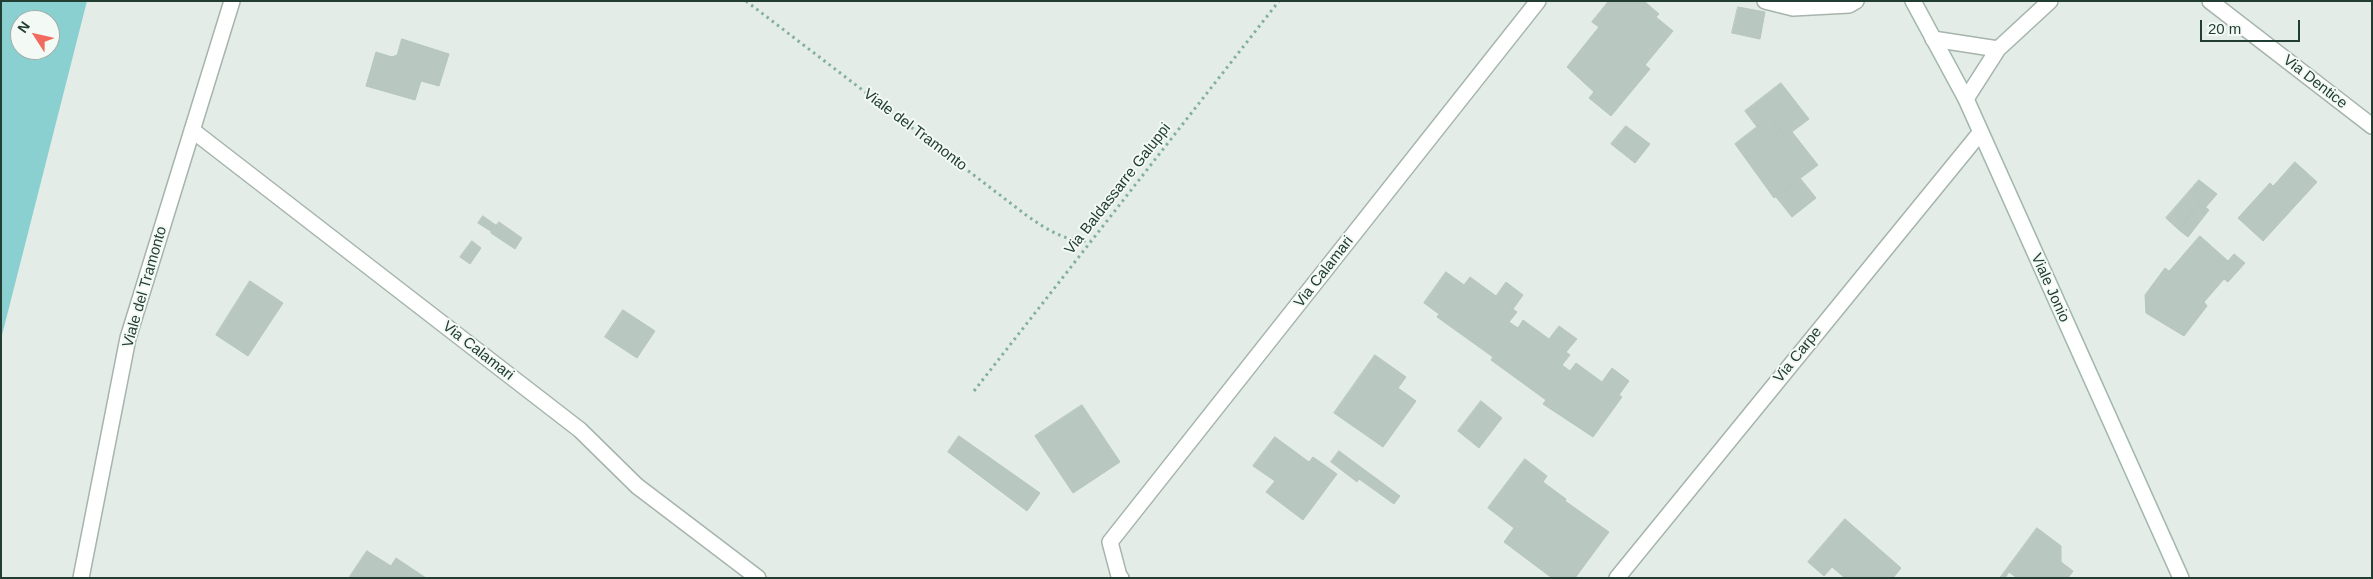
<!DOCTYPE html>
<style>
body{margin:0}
#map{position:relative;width:2373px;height:579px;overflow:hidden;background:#e3ece6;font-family:Helvetica,sans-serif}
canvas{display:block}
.frame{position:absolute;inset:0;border:2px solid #223d32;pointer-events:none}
.north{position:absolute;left:10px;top:10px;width:50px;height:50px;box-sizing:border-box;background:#f3f9f5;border:1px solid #9faea7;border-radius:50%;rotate:305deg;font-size:14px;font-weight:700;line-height:20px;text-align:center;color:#223d32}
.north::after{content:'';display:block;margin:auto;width:18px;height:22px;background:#f06b5d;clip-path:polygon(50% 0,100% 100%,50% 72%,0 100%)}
.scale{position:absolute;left:2200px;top:20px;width:100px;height:22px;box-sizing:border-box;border:2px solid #223d32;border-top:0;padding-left:6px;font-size:15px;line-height:18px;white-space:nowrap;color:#223d32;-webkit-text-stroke:4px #f3f9f5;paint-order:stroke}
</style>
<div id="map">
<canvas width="2373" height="579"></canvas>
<div class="frame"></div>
<div class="north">N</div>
<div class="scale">20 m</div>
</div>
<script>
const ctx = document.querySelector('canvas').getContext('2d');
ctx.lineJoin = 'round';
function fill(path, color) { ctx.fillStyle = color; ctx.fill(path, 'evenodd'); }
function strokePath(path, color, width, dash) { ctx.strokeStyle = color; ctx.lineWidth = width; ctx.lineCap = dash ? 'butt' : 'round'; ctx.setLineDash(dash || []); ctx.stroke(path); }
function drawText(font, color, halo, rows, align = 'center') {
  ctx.font = font + ' Helvetica,sans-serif'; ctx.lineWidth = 4; ctx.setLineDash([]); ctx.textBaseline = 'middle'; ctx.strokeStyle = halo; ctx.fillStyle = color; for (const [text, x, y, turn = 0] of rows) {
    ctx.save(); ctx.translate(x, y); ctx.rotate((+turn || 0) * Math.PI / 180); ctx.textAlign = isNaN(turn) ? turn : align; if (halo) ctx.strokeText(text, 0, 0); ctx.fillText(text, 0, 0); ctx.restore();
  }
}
const water = new Path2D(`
 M1 1H87L1 339ZM20 20H50V50H20Z`);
const building = new Path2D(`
 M1609 1H1644L1659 14 1656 17 1673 31 1645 65 1650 69 1611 116 1589 98 1594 92 1567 67 1599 27 1592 22Z
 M1738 7 1765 12 1760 39 1732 33Z
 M402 39 449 54 439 86 421 81 415 100 366 86 376 52 392 57 397 55Z
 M1781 83 1809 119 1785 137 1770 117 1757 127 1745 111Z
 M1770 117 1785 137 1792 132 1818 165 1774 198 1735 144Z
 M1626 126 1650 144 1635 163 1611 144Z
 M2295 162 2317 182 2263 241 2238 218 2270 183 2273 186Z
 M1800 178 1816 198 1792 217 1776 197Z
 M2199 180 2217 194 2205 208 2200 203 2179 230 2166 218Z
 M2200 203 2209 210 2188 237 2179 230Z
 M483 216 497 226 492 232 478 223Z
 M499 222 522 238 515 249 491 233Z
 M2200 236 2228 261 2234 254 2245 263 2228 282 2224 279 2204 302 2207 306 2184 336 2146 313 2145 295 2165 268 2169 271Z
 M472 241 481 248 470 264 460 257Z
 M1446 272 1464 285 1470 277 1496 296 1506 282 1523 295 1513 309 1517 312 1509 322 1518 328 1523 320 1549 339 1559 326 1577 339 1566 352 1570 355 1562 365 1570 371 1576 363 1602 382 1612 368 1629 381 1619 395 1622 397 1593 437 1543 404 1546 400 1491 360 1493 357 1437 317 1439 314 1424 303Z
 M250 281 283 303 248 356 216 335Z
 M623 310 655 331 637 358 605 337Z
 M1375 355 1406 377 1398 388 1416 401 1383 447 1334 413Z
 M1481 401 1502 418 1479 448 1458 431Z
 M1082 405 1120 462 1073 493 1035 436Z
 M959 436 1040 493 1027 511 948 452Z
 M1275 437 1309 462 1313 457 1337 474 1303 520 1266 492 1275 481 1253 466Z
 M1339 451 1400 496 1394 504 1359 479 1357 482 1331 462Z
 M1525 459 1547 476 1543 482 1566 499 1565 501 1609 532 1575 578H1552L1504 542 1514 528 1488 508Z
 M1845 519 1901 568 1893 578H1845L1832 567 1824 576 1808 562Z
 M2037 528 2061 546V562L2073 571 2068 578H2017L2009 572 2005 578H2000Z
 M367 551 391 566 396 558 426 578H349Z`);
const path = new Path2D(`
 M746 1 1026 215C1046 229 1065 242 1091 241
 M974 391 1279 1`);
const street = new Path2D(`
 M1765 1 1793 8 1849 5 1856 1
 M2210 1 2372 126
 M1933 39 1998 49
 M1966 99 1998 49 2050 1
 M192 130 580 430 637 486 758 578
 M81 578 128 338 232 1
 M1121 578 1119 576 1110 542 1538 1
 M1617 578 1980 133`);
const secondary = new Path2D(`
 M1913 1 1966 99 2181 578`);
const streetNames = [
 ["Via Dentice",2315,82,38],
 ["Viale del Tramonto",915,130,37],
 ["Via Baldassarre Galuppi",1118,189,-52],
 ["Via Calamari",1324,272,-52],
 ["Viale del Tramonto",145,287,-74],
 ["Viale Jonio",2050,288,66],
 ["Via Calamari",478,351,38],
 ["Via Carpe",1798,355,-51]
];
fill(water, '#8bd0d1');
fill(building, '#b8c7bf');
strokePath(building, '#b5c6bc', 1);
strokePath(street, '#a5b4ac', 18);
strokePath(secondary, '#a1b8ad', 18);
strokePath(path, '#83b09b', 3, [2.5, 4]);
strokePath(street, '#fff', 15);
strokePath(secondary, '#fff', 15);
drawText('15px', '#223d32', '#f3f9f5', streetNames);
</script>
